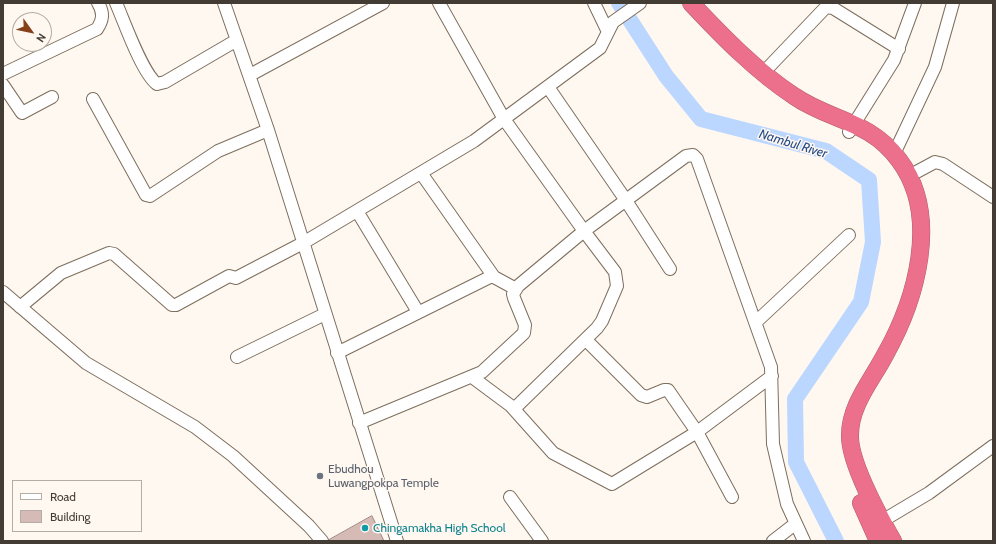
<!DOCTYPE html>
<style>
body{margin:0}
#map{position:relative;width:996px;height:544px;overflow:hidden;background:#fff8f0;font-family:Cabin,sans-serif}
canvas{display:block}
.frame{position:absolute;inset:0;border:4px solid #423c34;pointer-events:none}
.legend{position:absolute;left:12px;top:480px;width:130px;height:52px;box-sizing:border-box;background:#fff8f0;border:1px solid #b3ada5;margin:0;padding:5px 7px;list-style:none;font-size:12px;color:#423c34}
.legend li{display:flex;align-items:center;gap:8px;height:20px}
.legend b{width:20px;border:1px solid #b3ada5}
.north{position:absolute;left:12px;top:12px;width:40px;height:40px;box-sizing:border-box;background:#fff8f0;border:1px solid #b3ada5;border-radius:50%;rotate:123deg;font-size:11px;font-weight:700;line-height:16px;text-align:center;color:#423c34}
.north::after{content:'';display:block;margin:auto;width:14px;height:18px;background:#864118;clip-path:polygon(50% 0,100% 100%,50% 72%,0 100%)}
</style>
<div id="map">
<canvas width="996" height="544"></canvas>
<div class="frame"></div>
<ul class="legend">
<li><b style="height:5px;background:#fff"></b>Road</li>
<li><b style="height:11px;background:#d5bab5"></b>Building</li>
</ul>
<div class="north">N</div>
</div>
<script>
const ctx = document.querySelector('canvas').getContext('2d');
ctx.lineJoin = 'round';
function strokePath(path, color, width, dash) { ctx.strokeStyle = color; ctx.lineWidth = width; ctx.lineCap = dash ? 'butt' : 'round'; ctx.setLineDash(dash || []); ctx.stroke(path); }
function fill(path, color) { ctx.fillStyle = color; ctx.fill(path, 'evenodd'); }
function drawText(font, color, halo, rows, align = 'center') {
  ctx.font = font + ' Cabin,sans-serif'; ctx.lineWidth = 3; ctx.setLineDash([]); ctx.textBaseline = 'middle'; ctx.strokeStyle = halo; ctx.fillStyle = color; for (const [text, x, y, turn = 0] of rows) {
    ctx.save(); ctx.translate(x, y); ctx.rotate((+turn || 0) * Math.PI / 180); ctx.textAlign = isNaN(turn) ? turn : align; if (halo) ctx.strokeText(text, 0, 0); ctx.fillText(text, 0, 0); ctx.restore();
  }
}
const river = new Path2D(`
 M619 3 666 76 701 119 826 151 869 180 873 242 861 302 795 399 796 462 836 541`);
const building = new Path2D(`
 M372 516 384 541H329V540Z`);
const minor = new Path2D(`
 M116 3C124 21 142 73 157 84L165 82 237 40
 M224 3 268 130 397 541
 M439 3 504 119 584 231 615 272 617 286 602 321 597 328 514 409
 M594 3 608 32
 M764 72 826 7 833 8 899 49
 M3 74 97 29C103 20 104 13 98 3
 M250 75 383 3
 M3 85 22 113 52 97
 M548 87 625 199 670 269
 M93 99 146 195 150 196 218 151 268 130
 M849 132 894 60 915 3
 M894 154 935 67 953 3
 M421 173 494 277
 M909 176 935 162 943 164 993 197
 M357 211 418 312
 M3 292 86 363 195 427 233 456 309 526 322 541
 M20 307 61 273 109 253 114 254 172 305H176L229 276 236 278 303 243 474 141 600 48 613 22 640 3
 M756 322 849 235
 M586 340 641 395 647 397 664 390H668L697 432 732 497
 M337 353 490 277H494L516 289
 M237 357 325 314
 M472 377 511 406 553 453 612 484 697 432 772 376
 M359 423 482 372 524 333 525 325 514 298 513 294 518 286 584 231 686 156 693 155 697 159 771 367 773 444 787 504 804 541
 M510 497 542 541
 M882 521 929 493 993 446
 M773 541 795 524`);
const highway = new Path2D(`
 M691 3C722 36 756 71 794 96 830 121 870 120 899 160 941 216 916 300 885 355 872 380 850 405 850 435 849 462 879 516 893 541
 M861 503 878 541`);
const markers = [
 [320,476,4,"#6b7280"],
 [365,528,4,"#0f9aa8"]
];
const worshipNames = [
 ["Ebudhou",328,469],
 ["Luwangpokpa Temple",328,483]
];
const cultureNames = [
 ["Chingamakha High School",373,528]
];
const waterNames = [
 ["Nambul River",793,144,17]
];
strokePath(river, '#bbd6ff', 16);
fill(building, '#d5bab5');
strokePath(building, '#9e8580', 1);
strokePath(minor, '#7d6e5d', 14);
strokePath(highway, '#b05e6d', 18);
strokePath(minor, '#fff', 12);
strokePath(highway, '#ec708b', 17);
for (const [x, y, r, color] of markers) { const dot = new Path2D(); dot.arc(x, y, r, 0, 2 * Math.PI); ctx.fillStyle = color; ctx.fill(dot); strokePath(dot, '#fff8f0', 1.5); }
drawText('12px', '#5b616d', '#fff8f0', worshipNames, 'left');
drawText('12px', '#0d838f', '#fff8f0', cultureNames, 'left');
drawText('italic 13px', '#284f8b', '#fff8f0', waterNames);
</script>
